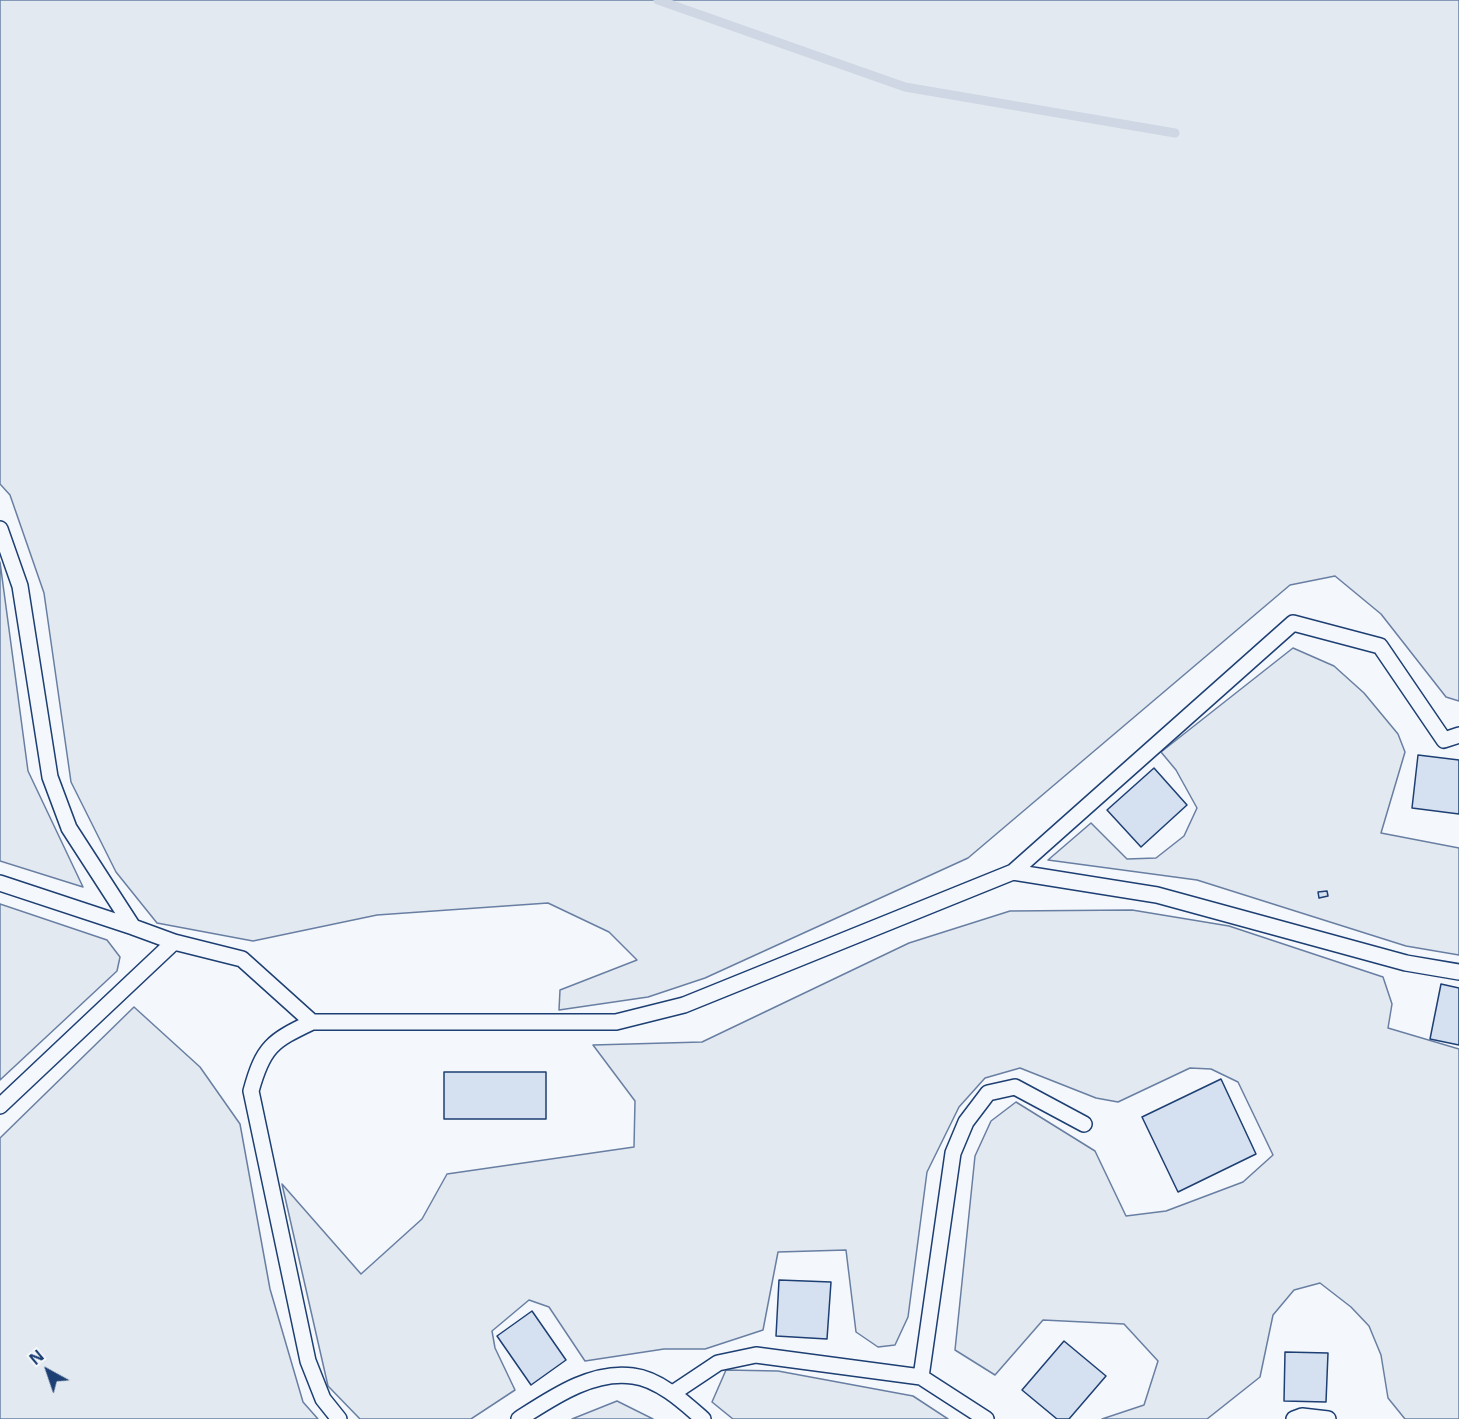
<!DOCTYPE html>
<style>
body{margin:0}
#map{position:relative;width:1459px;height:1419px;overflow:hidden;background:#f4f7fb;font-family:"Open Sans",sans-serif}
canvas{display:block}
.north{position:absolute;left:18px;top:1341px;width:60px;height:60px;-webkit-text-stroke:4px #f4f7fb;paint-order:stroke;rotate:320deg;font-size:16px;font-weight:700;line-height:24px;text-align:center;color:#1d3f73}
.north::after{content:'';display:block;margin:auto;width:21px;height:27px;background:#1d3f73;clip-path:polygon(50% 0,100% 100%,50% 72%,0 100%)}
</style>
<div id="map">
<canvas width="1459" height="1419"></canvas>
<div class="north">N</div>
</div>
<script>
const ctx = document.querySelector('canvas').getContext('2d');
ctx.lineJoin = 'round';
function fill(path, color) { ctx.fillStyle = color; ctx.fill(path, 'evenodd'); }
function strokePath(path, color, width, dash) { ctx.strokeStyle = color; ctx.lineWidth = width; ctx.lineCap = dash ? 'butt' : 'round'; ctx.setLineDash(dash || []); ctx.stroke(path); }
const green = new Path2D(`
 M0 0H1459V701L1446 697 1381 614 1335 576 1290 585 968 858 705 978 648 997 559 1010 560 990 637 960 609 932 548 903 377 915 253 941 157 923 116 872 71 782 44 593 10 495 0 484Z
 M0 562 28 771 83 887 0 861Z
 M1293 648 1334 666 1364 693 1398 734 1405 752 1381 833 1459 848V955L1406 946 1197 880 1048 860 1091 823 1127 859 1156 858 1184 836 1197 808 1176 770 1161 752Z
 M0 904 107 940 120 957 117 971 0 1080Z
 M1132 910 1229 926 1383 977 1392 1004 1388 1028 1459 1049V1419H1405L1388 1398 1381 1355 1369 1326 1351 1307 1320 1283 1294 1290 1273 1315 1260 1377 1207 1419H1102L1144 1405 1158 1361 1124 1324 1043 1320 995 1375 955 1350 975 1156 991 1121 1016 1102 1095 1151 1126 1216 1166 1211 1243 1182 1273 1155 1238 1082 1211 1069 1190 1068 1118 1102 1096 1098 1020 1068 985 1078 959 1107 927 1172 908 1317 895 1345 878 1347 856 1332 846 1250 778 1252 763 1330 705 1349H664L585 1361 549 1307 529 1300 492 1331 495 1348 515 1390 471 1419H360L328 1386 282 1184 361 1274 422 1219 447 1174 634 1147 635 1101 593 1045 702 1042 909 943 1010 911Z
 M134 1007 200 1067 240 1124 270 1289 303 1402 318 1419H0V1138Z
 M726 1370 778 1371 913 1396 948 1419H733L712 1402Z
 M617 1401 653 1419H572Z`);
const stream = new Path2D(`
 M658 0 905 87 1175 133`);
const building = new Path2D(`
 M1418 755 1459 760V814L1412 808Z
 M1154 768 1187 805 1141 847 1107 810Z
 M1327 891 1328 896 1319 898 1318 892Z
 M1441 984 1459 988V1045L1430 1039Z
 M444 1072H546V1119H444Z
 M1221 1079 1256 1154 1178 1192 1142 1117Z
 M779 1280 831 1282 827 1339 776 1336Z
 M532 1311 566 1360 531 1385 497 1336Z
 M1064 1341 1106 1376 1069 1419H1057L1022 1390Z
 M1285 1352 1328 1353 1326 1402 1284 1401Z`);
const lane = new Path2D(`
 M0 529 20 586 50 777 69 828 133 927 174 942
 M1013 872 1293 623 1380 646 1444 740 1459 735
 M0 883 133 927
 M312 1022C272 1041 263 1047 251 1091L308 1361 323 1399 339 1419
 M0 1106 174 942 242 959 312 1022H616L684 1005 1013 872 1157 895 1406 963 1459 972
 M921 1377 953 1153 966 1122 988 1093 1015 1087 1084 1124
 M673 1393 718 1363 756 1355 921 1377 986 1419
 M519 1419C552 1398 592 1370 633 1376 659 1379 685 1403 703 1419
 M1294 1419 1302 1416 1328 1419`);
fill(green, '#e3e9f0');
strokePath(green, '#687fa3', 1.5);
strokePath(stream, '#cfd7e4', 9);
fill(building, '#d5e0f0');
strokePath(building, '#1d3f73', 1.5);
strokePath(lane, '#1d3f73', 18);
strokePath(lane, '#f4f7fb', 15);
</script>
